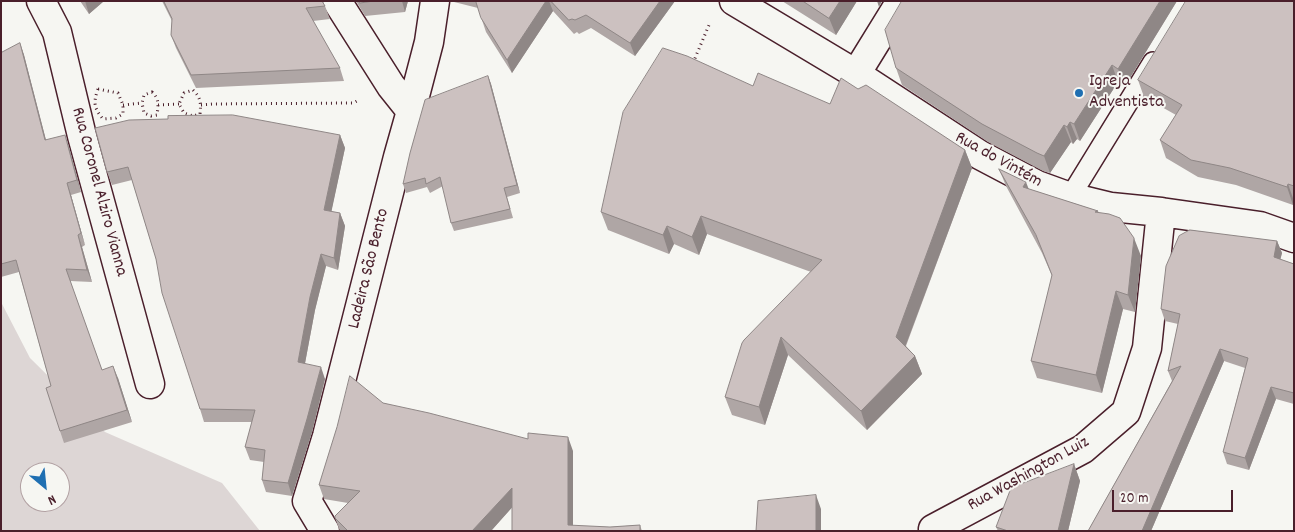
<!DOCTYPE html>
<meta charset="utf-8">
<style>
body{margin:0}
#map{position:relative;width:1295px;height:532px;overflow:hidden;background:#f6f6f2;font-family:Dekko,sans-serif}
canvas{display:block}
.frame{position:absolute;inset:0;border:2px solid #4a1f2b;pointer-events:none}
.north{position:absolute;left:20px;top:462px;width:50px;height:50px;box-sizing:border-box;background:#f6f6f2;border:1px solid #b1a0a2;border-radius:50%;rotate:152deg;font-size:14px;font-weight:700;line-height:20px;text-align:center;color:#4a1f2b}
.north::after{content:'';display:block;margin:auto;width:18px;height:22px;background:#1f6fb2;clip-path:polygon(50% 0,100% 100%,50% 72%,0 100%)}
.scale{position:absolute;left:1112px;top:490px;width:121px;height:22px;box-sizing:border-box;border:2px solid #4a1f2b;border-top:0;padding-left:6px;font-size:15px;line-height:18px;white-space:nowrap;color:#4a1f2b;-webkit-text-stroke:4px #f6f6f2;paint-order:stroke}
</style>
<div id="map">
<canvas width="1295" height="532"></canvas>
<div class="frame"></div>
<div class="north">N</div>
<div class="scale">20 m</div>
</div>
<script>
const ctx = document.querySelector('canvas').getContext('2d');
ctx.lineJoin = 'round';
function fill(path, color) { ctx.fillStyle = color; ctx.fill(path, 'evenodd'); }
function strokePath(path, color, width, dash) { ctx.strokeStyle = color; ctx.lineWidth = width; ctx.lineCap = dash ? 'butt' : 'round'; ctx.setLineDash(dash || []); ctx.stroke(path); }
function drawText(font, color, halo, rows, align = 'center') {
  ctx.font = font + ' Dekko,sans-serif'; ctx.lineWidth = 4; ctx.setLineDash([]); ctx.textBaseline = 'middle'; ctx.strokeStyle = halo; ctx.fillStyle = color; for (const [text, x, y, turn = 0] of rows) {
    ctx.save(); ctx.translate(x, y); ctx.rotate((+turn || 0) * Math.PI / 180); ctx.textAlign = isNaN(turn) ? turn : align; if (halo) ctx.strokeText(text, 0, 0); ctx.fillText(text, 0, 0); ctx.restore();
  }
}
const green = new Path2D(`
 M1 302 30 358 105 432 222 483 260 531H1ZM30 472H60V502H30Z`);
const path = new Path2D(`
 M693 63 709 25
 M98 89 118 93 123 105V114L116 118 103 119C94 108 93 103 98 89Z
 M193 90C201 98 201 103 200 114L193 116 184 113 179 104 184 93Z
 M152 92C160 99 158 107 157 115L151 116 144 113 142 103 144 95Z
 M123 105 142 103
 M158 105 179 104
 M201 105 213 104 353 103 359 100`);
const service = new Path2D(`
 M1070 197 1153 62`);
const minor = new Path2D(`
 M41 1 57 32 82 136 150 384
 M337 1 391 86 411 111
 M734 1 856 74 980 155 1037 185 1070 197 1111 207 1161 212 1260 226 1294 238
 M856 74 901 1
 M933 529 1083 449 1126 412 1147 348 1161 212
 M325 531 307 501 327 436 398 157 411 111 429 42 435 1`);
const wall = new Path2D(`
 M80 1H104L89 14Z
 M162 1H322L325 6 330 19 313 21 340 68 344 81 196 88 176 48 171 35 172 21Z
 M356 1H408L405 12 365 16Z
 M450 1H675L635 56 591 28 579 34 577 32 574 34 553 11 512 73 486 32 478 8Z
 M782 1H857L836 35Z
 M1177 1 1125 86 1118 82 1080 141 1077 139 1073 144 1071 142 1050 173 1043 171 988 142 902 85 896 68Z
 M1294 1V202L1293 205 1236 185 1198 177 1166 158 1160 140 1176 115 1144 97 1138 80Z
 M20 43 24 55 46 140 69 147 81 192 71 195 85 245 82 247 92 282 70 281 102 370 118 378 132 422 64 443 60 431 51 386 19 272 1 277V53Z
 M488 76 491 84 520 193 507 197 513 218 454 231 451 223 443 186 430 193 427 187 406 193 403 184Z
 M753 86 830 104 858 89 965 150 972 168 906 346 915 356 922 374 867 430 788 355 765 425 732 415 725 397 811 272 707 234 699 255 674 244 669 254 608 230 601 212Z
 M95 128 340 135 345 148 331 212 340 213 345 226 338 270 326 266 315 310 305 363 325 379 312 432 292 496 266 492 262 480 264 462 250 460 245 447 252 422H204L200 409 156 259 132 180 112 185 107 172Z
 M999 169 1029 189 1098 211 1099 213 1141 256 1135 312 1123 309 1102 393 1037 378 1031 361 1052 276 1042 253 1006 186Z
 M1277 241 1282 253 1280 259 1294 264V404L1276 399 1249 470 1227 464 1223 452 1245 368 1224 361 1151 531H1088L1172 381 1168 371 1178 324 1165 321 1161 309Z
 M383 403 573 451V526L610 527 640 525 642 531H512V507L491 531H340L335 518 348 503 324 499 319 485Z
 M1074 464 1080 481 1068 531H998L996 527Z`);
const shadedWall = new Path2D(`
 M85 1H104L89 14Z
 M402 1H408L405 12Z
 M546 1H549L553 11 512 73 507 60Z
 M660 1H675L635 56 630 43Z
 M840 1H857L836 35 829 18Z
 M877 1H882L879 7Z
 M1160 1H1177L1125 86 1118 69Z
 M20 43 24 55 49 152 45 140Z
 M1112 65 1118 82 1080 141 1074 124Z
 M488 76 491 84 520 193 517 185Z
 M1070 122 1077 139 1073 144 1067 127Z
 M1064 125 1071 142 1050 173 1044 156Z
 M65 135 69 147 81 192 77 180Z
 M340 135 345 148 329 223 324 210Z
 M965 150 972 168 902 355 896 337Z
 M1026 182 1033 200 1023 187Z
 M67 183 71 195 85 245 81 233Z
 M1288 184 1294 201 1293 205 1287 187Z
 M340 213 345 226 338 270 334 258Z
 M701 216 707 234 699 255 692 237Z
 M667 226 674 244 669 254 663 235Z
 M78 235 82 247 92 282 87 270Z
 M1134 238 1141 256 1135 312 1128 295Z
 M1277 241 1282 253 1278 269 1274 257Z
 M321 254 326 266 315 310 303 374 298 362 310 297Z
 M1116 291 1123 309 1102 393 1096 375Z
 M781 337 788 355 765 425 759 407Z
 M1220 349 1224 361 1151 531H1142Z
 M915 356 922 374 867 430 861 411Z
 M113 366 118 378 132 422 127 410Z
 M321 367 325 379 312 432 292 496 288 483Z
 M1271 387 1276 399 1249 470 1245 458Z
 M568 437 573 451V531L568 525Z
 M1074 464 1080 481 1068 531H1058Z
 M512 488 517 502 491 531H472Z
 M816 495 821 509V531H816Z`);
const building = new Path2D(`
 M164 1H322L325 6 306 8 340 68 191 75 171 35 172 19Z
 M359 1H374L360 3Z
 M476 1H546L507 60 481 18Z
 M551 1H660L630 43 586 15 575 20 572 19 569 20Z
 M803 1H840L829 18Z
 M902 1H1160L1118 69 1112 65 1074 124 1070 122 1067 127 1064 125 1044 156 1037 153 982 124 896 68 885 30Z
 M1186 1H1294V186L1288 184 1287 187 1230 168 1191 160 1160 140 1182 105 1138 80Z
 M20 43 45 140 65 135 77 180 67 183 81 233 78 235 87 270 66 269 102 370 113 366 127 410 60 431 46 388 51 386 16 260 1 264V53Z
 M663 48 687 56 753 86 758 73 830 104 841 78 858 89 866 85 965 150 896 337 915 356 861 411 781 337 759 407 725 397 742 343 744 340 822 260 701 216 692 237 667 226 663 235 601 212 623 112Z
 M488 76 517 185 504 188 510 209 451 223 440 177 426 184 425 178 403 184 410 153 425 100Z
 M233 115 340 135 324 210 340 213 334 258 321 254 310 297 298 362 321 367 307 419 288 483 262 480 265 450 245 447 255 410 200 409 162 293 156 259 128 167 107 172 95 128 129 120 168 119V116Z
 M999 169 1026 182 1023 187 1098 211 1095 212 1109 214 1120 218 1134 238 1128 295 1116 291 1096 375 1031 361 1052 275 1036 235Z
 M1190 230 1277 241 1274 257 1294 264V393L1271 387 1245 458 1223 452 1248 358 1220 349 1142 531H1088L1181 366 1168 371 1180 314 1161 309 1166 266 1179 236Z
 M350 376 383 403 429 413 528 439V433L568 437V525L610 527 640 525V531H512V488L472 531H348L335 518V516L360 491 319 485 337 427Z
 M1074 464 1058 531H1008L996 527 1011 488Z
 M816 495V531H756L758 501Z`);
const markers = [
 [1079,93,5,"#1f6fb2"]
];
const poiNames = [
 ["Igreja",1089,83],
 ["Adventista",1089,104]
];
const streetNames = [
 ["Rua do Vintém",998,161,29],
 ["Rua Coronel Alziro Vianna",98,192,75],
 ["Ladeira São Bento",370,269,-76],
 ["Rua Washington Luiz",1029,475,-29]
];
fill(green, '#ddd6d5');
strokePath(service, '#4a1f2b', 22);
strokePath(minor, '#4a1f2b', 31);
strokePath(path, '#4a1f2b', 3, [1, 4]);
strokePath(service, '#f6f6f2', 19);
strokePath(minor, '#f6f6f2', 28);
fill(wall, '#afa6a5');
fill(shadedWall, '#8f8786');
fill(building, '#ccc1c0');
strokePath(building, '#8f8786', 1);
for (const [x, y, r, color] of markers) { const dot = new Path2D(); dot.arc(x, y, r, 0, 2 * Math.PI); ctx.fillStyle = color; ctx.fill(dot); strokePath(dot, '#f6f6f2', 2); }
drawText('18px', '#4a1f2b', '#f6f6f2', poiNames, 'left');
drawText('18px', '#4a1f2b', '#f6f6f2', streetNames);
</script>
